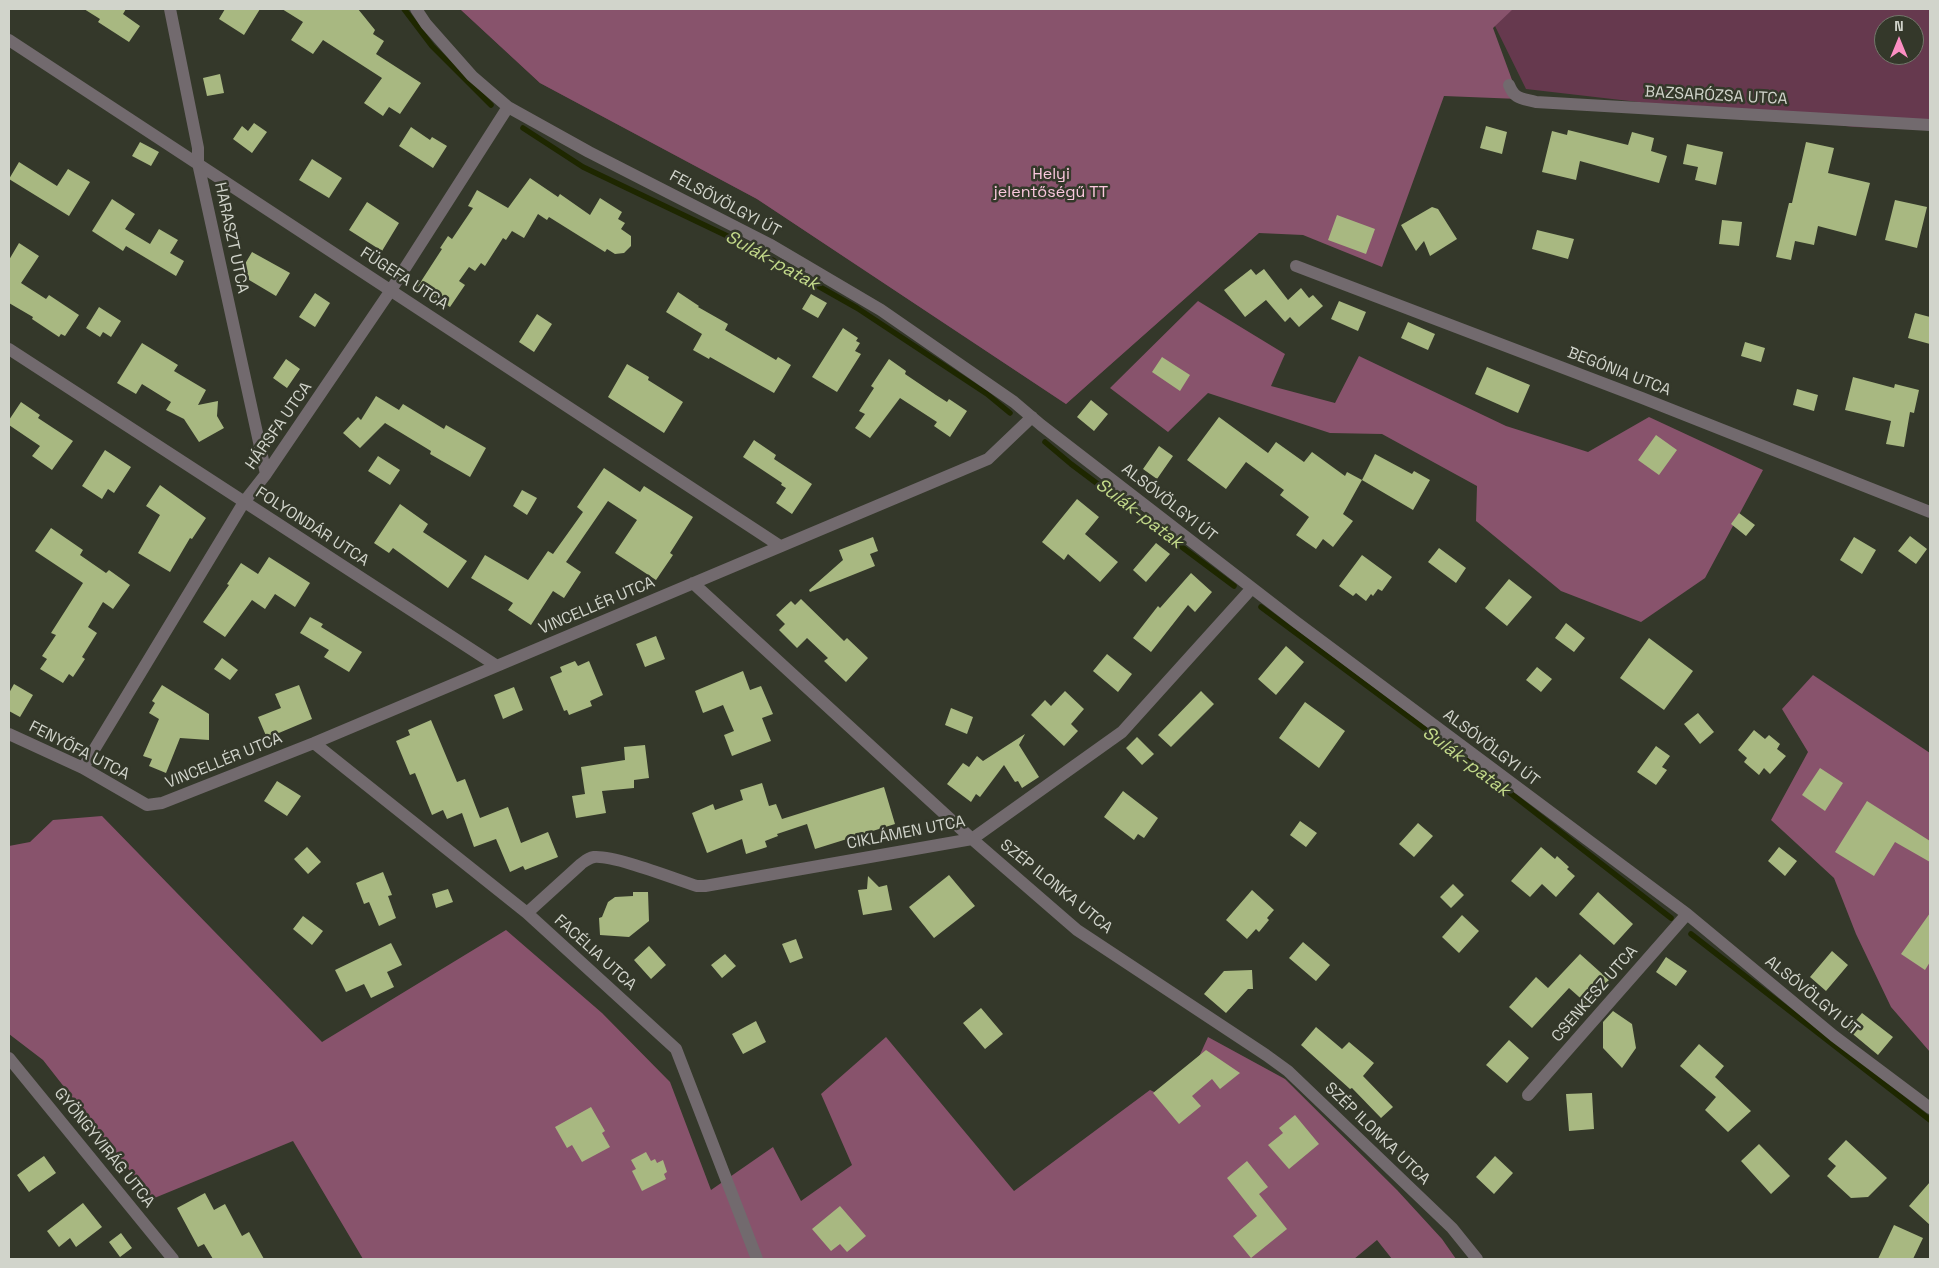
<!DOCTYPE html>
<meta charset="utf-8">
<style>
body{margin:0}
#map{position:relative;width:1939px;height:1268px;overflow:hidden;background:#34382a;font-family:"Space Grotesk",sans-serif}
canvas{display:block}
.frame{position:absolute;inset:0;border:10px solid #d1d4cb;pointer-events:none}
.north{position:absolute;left:1874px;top:15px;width:50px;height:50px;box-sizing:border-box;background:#34382a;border:1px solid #73766a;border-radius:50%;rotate:0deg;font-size:14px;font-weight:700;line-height:20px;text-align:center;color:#d1d4cb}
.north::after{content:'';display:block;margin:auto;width:18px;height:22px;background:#fc8fc3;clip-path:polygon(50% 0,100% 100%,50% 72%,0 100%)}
</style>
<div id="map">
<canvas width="1939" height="1268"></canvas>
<div class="frame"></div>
<div class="north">N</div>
</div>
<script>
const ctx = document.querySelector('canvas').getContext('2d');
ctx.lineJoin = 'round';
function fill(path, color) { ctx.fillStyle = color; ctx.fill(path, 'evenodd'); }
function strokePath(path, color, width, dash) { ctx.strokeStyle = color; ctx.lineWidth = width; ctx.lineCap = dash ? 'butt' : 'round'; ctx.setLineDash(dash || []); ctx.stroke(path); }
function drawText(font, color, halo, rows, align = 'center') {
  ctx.font = font + ' "Space Grotesk",sans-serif'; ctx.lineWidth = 5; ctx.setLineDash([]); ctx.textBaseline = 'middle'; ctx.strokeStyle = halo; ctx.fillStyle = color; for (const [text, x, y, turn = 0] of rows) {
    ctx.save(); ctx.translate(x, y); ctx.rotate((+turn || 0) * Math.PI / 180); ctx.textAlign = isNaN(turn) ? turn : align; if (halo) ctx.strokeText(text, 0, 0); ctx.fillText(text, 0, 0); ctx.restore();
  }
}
const green = new Path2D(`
 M460 9H1930V130L1854 127 1526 89 1494 24 1066 404 757 199 540 83ZM1884 25H1914V55H1884Z`);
const forest = new Path2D(`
 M460 9H1513L1493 28 1519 99 1444 96 1382 267 1303 235 1259 233 1066 404 757 199 540 83Z
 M1198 301 1285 354 1271 386 1335 403 1359 356 1506 426 1588 452 1649 417 1763 470 1705 578 1641 622 1561 591 1476 521 1477 486 1382 434 1330 433 1208 393 1168 432 1110 388Z
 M1813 675 1930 753V1052L1891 1007 1856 934 1834 878 1771 820 1808 752 1782 709Z
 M102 816 322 1042 506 930 602 1013 670 1082 711 1190 773 1147 801 1201 852 1165 821 1094 886 1037 1014 1191 1150 1090 1178 1103 1208 1037 1285 1079 1397 1190 1442 1239 1456 1259H1392L1377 1240 1354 1259H363L293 1141 152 1199 43 1060 9 1034V846L30 842 53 820Z`);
const stream = new Path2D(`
 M404 9 432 46 491 105
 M523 128 583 167 744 244 857 308 987 394 1010 413
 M1045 442 1071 464 1234 586
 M1261 607 1487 775 1671 918
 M1691 934 1930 1120`);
const building = new Path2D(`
 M84 9H126L123 14 140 26 129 42 98 22 100 19Z
 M225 9H260L244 35 219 19Z
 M282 9H358L375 30 373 34 384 41 376 54 421 83 400 114 389 107 383 116 364 103 382 78 323 40 313 54 291 40 303 22Z
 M220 74 224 93 207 96 203 78Z
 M254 123 267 132 252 153 233 139 242 126 248 131Z
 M1486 126 1507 132 1502 154 1480 148Z
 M411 127 430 140 432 137 447 146 433 168 399 146Z
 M1568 130 1628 145 1632 132 1654 138 1651 151 1667 156 1659 183 1580 161 1576 180 1542 172 1552 131 1567 135Z
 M140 142 159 152 151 166 132 156Z
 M1806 142 1834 148 1828 173 1870 183 1856 236 1818 226 1814 245 1795 241 1791 260 1776 257 1789 203H1792Z
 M1687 144 1723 152 1716 185 1695 180 1698 167 1683 164Z
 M312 159 342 178 329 198 299 180Z
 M19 162 57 186 68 169 90 182 69 216 9 179Z
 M530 178 558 197 560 194 590 215 600 198 622 212 618 219 625 223 621 229 631 236V246L624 253 615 254 607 249 605 252 549 217 547 220 538 214 524 238 512 231 506 240 503 238 485 266 481 263 475 271 469 267 459 281 465 285 450 307 418 286 442 249 440 248 448 236 452 239 473 208 468 206 477 190 508 208Z
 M112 199 135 214 125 229 150 244 159 229 178 240 170 253 184 261 176 276 126 246 123 251 92 231Z
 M1895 200 1927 207 1917 248 1885 240Z
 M367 202 399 223 382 251 349 230Z
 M1432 207 1438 209 1457 239 1430 256 1424 241 1416 251 1401 225Z
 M1337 215 1375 229 1366 254 1328 240Z
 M1722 220 1742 222 1739 246 1719 244Z
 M1537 230 1574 239 1568 259 1532 249Z
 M19 243 39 256 21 283 46 299 49 295 79 315 65 336 61 334 59 337 32 319 33 317 9 303V260Z
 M252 252 290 273 276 296 239 274Z
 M1251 269 1256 275 1264 269 1288 300 1301 288 1309 298 1313 295 1323 306 1299 327 1290 317 1285 322 1266 300 1245 317 1224 290Z
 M678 292 699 306 698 307 728 324 725 330 776 360 778 357 791 365 774 393 710 357 709 359 693 350 702 334 666 312Z
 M315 293 330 303 315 327 299 317Z
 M811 294 827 303 818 318 802 309Z
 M1339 301 1366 312 1358 331 1331 319Z
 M99 307 121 321 111 337 103 332 100 337 86 328Z
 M1915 313 1930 317V344L1908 338Z
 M537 314 552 324 534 352 519 342Z
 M1408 322 1435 334 1428 350 1401 338Z
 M843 328 858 338 856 341 860 343 855 351 861 354 837 392 812 377Z
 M1745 342 1765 348 1761 362 1741 356Z
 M142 343 178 365 174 371 206 390 198 405 218 401 217 416 224 428 199 442 184 419 166 410 171 402 142 384 136 394 117 383Z
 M1162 357 1190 375 1180 391 1152 372Z
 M286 359 300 369 287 388 273 378Z
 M889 359 906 371 905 374 936 395 947 402 949 399 967 411 950 437 934 426 937 422 900 398 870 438 855 428 865 414 859 411 874 388 871 386Z
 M627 364 649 377 648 380 683 402 664 433 608 397Z
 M1487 367 1530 385 1518 413 1475 394Z
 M1853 377 1894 388 1895 384 1919 390 1914 413 1910 412 1904 447 1886 444 1891 421 1845 410Z
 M1797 389 1818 395 1814 411 1793 405Z
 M376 396 399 410 403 404 444 429 446 425 486 448 470 477 430 454 431 451 385 423 360 448 343 433 358 417 361 420Z
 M1091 400 1108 414 1094 431 1077 417Z
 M21 402 40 415 38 418 73 441 52 470 32 456 40 446 9 425V420Z
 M1219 417 1268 453 1276 442 1304 462 1312 452 1345 476 1347 472 1362 480 1343 514 1353 521 1333 547 1323 539 1316 549 1296 535 1309 517 1280 495 1284 490 1246 462 1226 489 1187 460Z
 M1656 435 1677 450 1659 475 1638 460Z
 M754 440 776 455 774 459 812 484 792 514 776 503 786 488 781 485 782 483 743 457Z
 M1159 446 1173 456 1157 479 1143 469Z
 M105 450 131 467 114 493 108 489 102 499 82 486Z
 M1375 454 1412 474 1414 471 1430 480 1413 510 1362 480Z
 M378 456 400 470 390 485 368 471Z
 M604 468 640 492 644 486 693 517 670 553 673 555 656 580 615 553 637 520 608 501 566 562 581 572 564 598 553 591 531 625 508 610 513 603 471 578 485 555 528 580 548 551 553 554 583 512 577 507Z
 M160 485 206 518 192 539 190 538 170 572 138 553 160 515 146 506Z
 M522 490 537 498 527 515 513 506Z
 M1077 499 1099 517 1085 534 1118 562 1100 582 1068 554 1064 560 1042 542Z
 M400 504 428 524 423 532 467 561 448 588 393 548 389 553 374 543Z
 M1739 513 1755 525 1746 536 1731 524Z
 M51 528 83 550 80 555 106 573 109 570 130 585 113 609 103 602 88 627 97 633 82 657 85 659 73 677 69 674 63 683 40 669 47 659 42 656 56 635 51 633 83 583 35 551Z
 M1910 536 1927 549 1916 564 1898 551Z
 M873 537 878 551 870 554 875 566 810 592 809 590 843 560 839 550Z
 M1854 537 1876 550 1862 574 1840 560Z
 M1156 543 1170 554 1146 582 1133 570Z
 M1439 548 1466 568 1456 583 1428 562Z
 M1362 555 1392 577 1382 591 1378 589 1373 596 1371 594 1366 601 1356 593 1353 596 1339 586Z
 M269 557 310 583 295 607 275 594 265 609 252 600 225 637 203 622 229 585 227 584 241 563 258 574Z
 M1191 573 1212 592 1195 612 1188 605 1151 652 1133 638 1158 606 1160 608Z
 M1509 579 1532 597 1507 626 1485 608Z
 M801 599 844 641 847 638 868 658 846 682 824 661 828 658 807 638 797 648 779 630 785 624 776 615 791 601 795 605Z
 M310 617 323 624 321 627 362 652 349 672 324 657 329 650 300 633Z
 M1566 623 1585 638 1574 652 1555 638Z
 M656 636 665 659 645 667 636 644Z
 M1649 638 1693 671 1664 710 1620 678Z
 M1286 646 1304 662 1276 695 1258 679Z
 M1107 654 1132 674 1118 692 1093 671Z
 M222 658 238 670 230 680 214 669Z
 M575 661 578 666 589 661 603 695 590 701 592 706 569 715 567 710 564 711 550 677 562 672 560 667Z
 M1537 667 1552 679 1541 692 1526 680Z
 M743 671 750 690 761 686 773 714 762 718 771 741 732 756 724 735 734 731 723 705 703 713 695 691Z
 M14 684 33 695 20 717 9 711V693Z
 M162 685 209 714V740L180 738 166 773 149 766 152 759 143 756 159 719 149 713 155 703 152 701Z
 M299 685 312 719 267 738 258 717 281 708 275 694Z
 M514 687 523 710 503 719 494 695Z
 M1065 691 1084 709 1071 724 1078 731 1064 746 1031 715 1045 700 1051 706Z
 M1201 691 1214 704 1171 747 1158 735Z
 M1305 702 1345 731 1319 768 1279 738Z
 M951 708 973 717 967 734 945 725Z
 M1698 713 1714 732 1700 744 1684 724Z
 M431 720 457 782 465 779 480 818 508 807 521 843 548 832 558 857 525 870 523 866 510 872 496 839 474 847 462 813 447 819 443 810 432 815 415 773 410 775 396 741 410 735 408 730Z
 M1754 730 1765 739 1769 735 1780 744 1777 749 1786 756 1770 774 1764 768 1759 775 1744 762 1747 758 1738 750Z
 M1025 734 1019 745 1039 777 1022 788 1018 781 1015 782 1004 765 980 797 976 794 971 802 947 784 963 763 969 767 977 756 983 761Z
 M1137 737 1154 754 1142 765 1126 748Z
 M645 745 649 778 634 780V788L602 791 606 813 576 818 572 796 585 794 581 767 625 760 624 747Z
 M1656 746 1670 756 1662 767 1667 770 1656 785 1637 772Z
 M1820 768 1843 783 1825 811 1802 795Z
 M277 781 301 796 287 816 264 801Z
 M762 783 769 806 776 804 782 819 884 787 895 824 815 849 807 824 777 834 778 836 765 841 767 847 746 854 742 839 707 853 692 813 713 804 715 810 743 800 740 790Z
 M1123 791 1158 818 1144 838 1138 834 1134 840 1104 817Z
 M1867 801 1930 841V862L1895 842 1874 876 1835 852Z
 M1300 821 1317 833 1306 847 1290 835Z
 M1418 823 1433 836 1414 857 1399 844Z
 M307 847 321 862 308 874 294 859Z
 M1541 847 1555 859 1557 856 1569 867 1567 869 1575 876 1556 897 1542 884 1530 897 1511 881Z
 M1779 847 1797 861 1785 876 1768 861Z
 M383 872 392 895 388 896 396 918 379 926 369 902 364 904 356 883Z
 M949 875 975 906 934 938 909 907Z
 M868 876 879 887 887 885 892 910 863 915 858 890 867 889Z
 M1453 884 1464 895 1451 908 1440 897Z
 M448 889 453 902 436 908 432 894Z
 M1252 890 1274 910 1267 918 1269 920 1259 932 1256 929 1247 939 1226 920Z
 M633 892H648L649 921 629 937 600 935 599 918 602 917 608 902 615 897 633 896Z
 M1598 892 1633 924 1614 945 1579 914Z
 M1930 913V962L1925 970 1901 954Z
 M1462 915 1479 931 1459 953 1442 937Z
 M303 916 323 931 312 945 293 929Z
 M796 939 803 958 790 963 782 944Z
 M1303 942 1330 965 1316 981 1289 958Z
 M391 943 402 965 387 972 394 987 371 998 364 984 346 992 335 970Z
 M649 946 666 965 651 979 634 960Z
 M1832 951 1848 965 1826 991 1810 977Z
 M725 954 736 966 722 978 711 965Z
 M1580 954 1609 980 1587 1004 1569 988 1532 1028 1509 1007 1536 977 1548 988Z
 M1666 957 1687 971 1676 986 1656 972Z
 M1252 970 1253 989H1248L1226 1013 1204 994 1224 971Z
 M981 1008 1003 1034 985 1049 963 1023Z
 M1613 1011 1632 1024 1636 1048 1622 1068 1603 1048V1022Z
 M1862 1013 1893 1037 1878 1055 1848 1030Z
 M756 1021 766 1042 743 1054 732 1034Z
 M1316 1027 1342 1049 1349 1042 1374 1063 1363 1076 1393 1107 1381 1118 1352 1088 1350 1089 1301 1045Z
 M1509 1040 1529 1058 1507 1083 1486 1065Z
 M1699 1044 1724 1066 1715 1077 1751 1111 1728 1132 1705 1110 1716 1097 1680 1066Z
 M1206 1050 1240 1073 1220 1089 1212 1079 1192 1096 1201 1106 1179 1124 1153 1093Z
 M1592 1093 1594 1129 1569 1131 1566 1094Z
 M591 1107 605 1131 602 1133 610 1147 582 1162 572 1145 567 1148 555 1127Z
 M1295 1115 1319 1144 1289 1169 1268 1145 1283 1133 1279 1128Z
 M1846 1140 1887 1178 1868 1197 1851 1198 1827 1176 1836 1166 1828 1159Z
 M1759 1144 1790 1176 1771 1194 1741 1161Z
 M646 1152 651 1161 655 1159 657 1163 663 1160 667 1172 664 1174 666 1179 642 1191 632 1171 636 1169 631 1160Z
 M44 1156 56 1173 29 1192 17 1175Z
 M1495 1156 1513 1173 1494 1194 1476 1177Z
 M1247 1161 1268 1187 1259 1194 1287 1229 1251 1258 1233 1236 1257 1216 1227 1178Z
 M1930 1182V1225L1909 1206Z
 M205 1193 214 1210 225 1204 242 1236 249 1232 264 1259H213L204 1244 198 1247 177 1208Z
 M83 1203 102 1227 76 1247 70 1238 59 1247 47 1231Z
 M840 1206 866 1236 847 1252 840 1244 831 1251 812 1229Z
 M1894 1225 1923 1238 1913 1259H1878Z
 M121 1233 132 1248 120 1257 109 1242Z`);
const minor = new Path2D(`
 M170 9 198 148V163L266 474
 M416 9 426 24 472 76 508 107 589 152 769 244 881 310 1014 402 1041 425 1296 622 1687 914 1834 1036 1930 1108
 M9 40 780 546
 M1509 85C1515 100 1522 98 1536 102L1930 125
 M1296 266 1642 398 1930 512
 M9 349 497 666
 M693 583 972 839 1077 930 1266 1055 1288 1071 1452 1228 1477 1259
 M9 734 83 768 147 805 162 803 314 743 988 459 1032 417
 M314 743 527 913 676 1049 757 1259
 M83 768 244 502 266 474 391 290 508 107
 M527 913 581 864C585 861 588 858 594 857 614 855 675 879 697 886H705L972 839 1122 732 1252 588
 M9 1058 173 1259
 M1528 1095 1687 914`);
const streetNames = [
 ["BAZSARÓZSA UTCA",1716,96,3],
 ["FELSŐVÖLGYI ÚT",725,204,28],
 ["HARASZT UTCA",231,238,78],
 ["FÜGEFA UTCA",404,279,33],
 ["BEGÓNIA UTCA",1619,372,21],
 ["HÁRSFA UTCA",279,426,-55],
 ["ALSÓVÖLGYI ÚT",1169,503,38],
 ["FOLYONDÁR UTCA",312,527,33],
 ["VINCELLÉR UTCA",597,606,-23],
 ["ALSÓVÖLGYI ÚT",1491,748,37],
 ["FENYŐFA UTCA",79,751,27],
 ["VINCELLÉR UTCA",224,761,-22],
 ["CIKLÁMEN UTCA",906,833,-11],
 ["SZÉP ILONKA UTCA",1056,887,39],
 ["FACÉLIA UTCA",595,953,42],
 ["CSENKESZ UTCA",1595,994,-49],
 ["ALSÓVÖLGYI ÚT",1812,996,39],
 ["SZÉP ILONKA UTCA",1377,1134,44],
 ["GYÖNGYVIRÁG UTCA",104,1148,51]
];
const parkNames = [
 ["Helyi",1051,175],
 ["jelentőségű TT",1051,193]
];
const waterNames = [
 ["Sulák-patak",772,261,29],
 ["Sulák-patak",1139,514,37],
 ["Sulák-patak",1466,762,37]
];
fill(green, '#66394e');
fill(forest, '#88536c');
strokePath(stream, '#1e2700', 5.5);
fill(building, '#a8b881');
strokePath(minor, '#726a6e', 12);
drawText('16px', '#d1d4cb', '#34382a', streetNames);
drawText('16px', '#fbc8de', '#34382a', parkNames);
drawText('italic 18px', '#c3da8a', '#34382a', waterNames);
</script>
